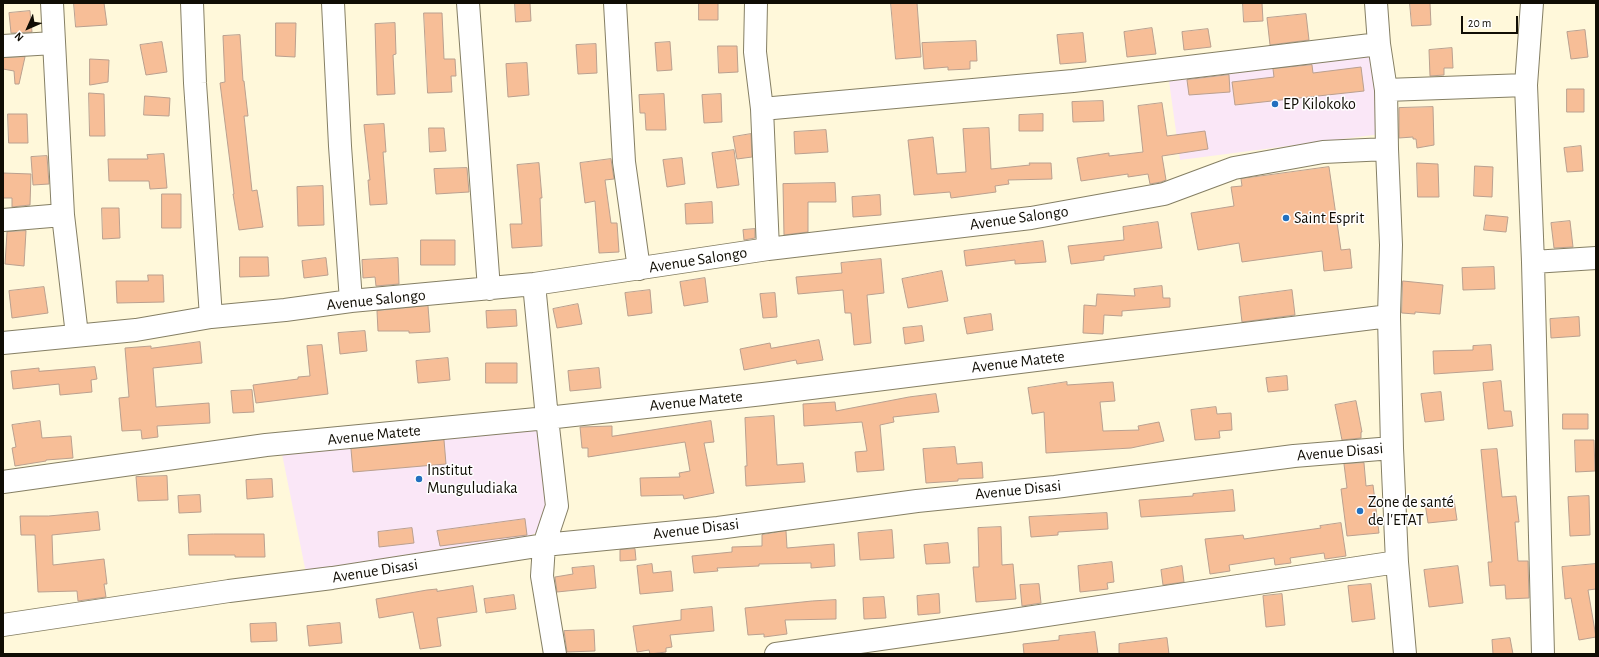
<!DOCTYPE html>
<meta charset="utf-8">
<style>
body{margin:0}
#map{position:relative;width:1599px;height:657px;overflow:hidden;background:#fff8da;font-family:"Alegreya Sans",sans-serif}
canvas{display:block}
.frame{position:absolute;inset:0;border:4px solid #100d04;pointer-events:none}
.north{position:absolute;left:8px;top:8px;width:40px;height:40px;-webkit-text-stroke:3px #fff;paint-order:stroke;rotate:225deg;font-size:11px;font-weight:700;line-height:16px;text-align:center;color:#100d04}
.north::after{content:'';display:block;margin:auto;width:14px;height:18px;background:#100d04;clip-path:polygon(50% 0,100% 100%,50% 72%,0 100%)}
.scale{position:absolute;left:1461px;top:16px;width:57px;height:18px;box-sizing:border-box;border:2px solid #100d04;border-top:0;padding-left:5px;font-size:12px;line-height:14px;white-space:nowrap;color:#100d04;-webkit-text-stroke:3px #fff;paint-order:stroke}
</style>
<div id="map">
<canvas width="1599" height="657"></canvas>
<div class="frame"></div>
<div class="north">N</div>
<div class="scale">20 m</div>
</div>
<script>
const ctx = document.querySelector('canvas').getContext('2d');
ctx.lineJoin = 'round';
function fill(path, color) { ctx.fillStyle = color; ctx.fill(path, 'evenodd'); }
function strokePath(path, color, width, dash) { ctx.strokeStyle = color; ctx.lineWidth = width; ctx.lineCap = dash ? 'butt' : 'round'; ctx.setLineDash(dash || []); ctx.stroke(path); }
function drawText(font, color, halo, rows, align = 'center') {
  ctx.font = font + ' "Alegreya Sans",sans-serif'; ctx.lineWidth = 3; ctx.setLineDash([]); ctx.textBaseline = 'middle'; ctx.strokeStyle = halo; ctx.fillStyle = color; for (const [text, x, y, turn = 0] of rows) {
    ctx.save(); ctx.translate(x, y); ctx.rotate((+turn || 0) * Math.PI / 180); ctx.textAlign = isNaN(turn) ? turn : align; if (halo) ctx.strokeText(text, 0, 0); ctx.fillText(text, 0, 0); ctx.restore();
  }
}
const education = new Path2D(`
 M1370 47 1381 134 1180 160 1168 74Z
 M543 423 554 510 538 532 521 540 306 573 281 449Z`);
const building = new Path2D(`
 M74 3H104L107 25 76 27Z
 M515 3H530L531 21 516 22Z
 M699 3H718V20H699Z
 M891 3H917L921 57 896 59Z
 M1243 3H1262L1263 21 1244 22Z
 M1410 3H1430L1431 25 1412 26Z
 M30 11 32 32 11 33 9 13Z
 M424 13H442L444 59H455L456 76H451L452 92 428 93Z
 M1306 14 1309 40 1270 45 1267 18Z
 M276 23H296L295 57 276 56Z
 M395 23 396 54 393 55 395 94 377 95 375 24Z
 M1152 28 1156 54 1127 57 1124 32Z
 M1208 29 1211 47 1184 50 1182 32Z
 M1585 30 1588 57 1571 59 1567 32Z
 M1083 33 1086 62 1060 64 1057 35Z
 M240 35 243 81H244L248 116H244L252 191 257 190 263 227 239 230 233 194H234L220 83 225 82 223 36Z
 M976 41 977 61H970V69L948 70V67L924 69 922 43Z
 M162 42 167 72 146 75 140 45Z
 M670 42 672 70 657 71 655 43Z
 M596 44 597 73 578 74 576 45Z
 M718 46H737L738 72 719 73Z
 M1452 48 1453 68H1444V75L1430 76 1429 50Z
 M25 57 19 84H15L14 71 3 69V58Z
 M90 59 109 60 108 82 90 85Z
 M527 63 529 95 508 97 506 64Z
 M1312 65 1313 73 1361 67 1364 91 1235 105 1232 82 1274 77 1273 69Z
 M1229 75 1230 92 1189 95 1187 80Z
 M1567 89H1584V112H1567Z
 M89 93 104 94 105 136H90Z
 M664 94 666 130H646L645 113H640L639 95Z
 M721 94 722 122 704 123 702 95Z
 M145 96 170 98 169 116 144 115Z
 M1103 101 1104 121 1073 122 1072 102Z
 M1162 103 1167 136 1205 131 1208 149 1162 156 1166 180 1161 182 1150 184 1148 174 1128 177V174L1081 181 1077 158 1109 153V156L1143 152 1138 106Z
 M1433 107 1434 145 1417 148 1416 139H1413V137L1399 138V108Z
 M8 114H27L28 143H9Z
 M1043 114V131H1019V115Z
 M384 124 386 152H383L387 204 370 205 368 180H370L364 125Z
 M429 128H444L446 151 430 152Z
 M989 128 991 169 1030 165 1029 163H1051L1052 179 1008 180 1009 184 995 186 996 192 951 198 950 192 914 195 908 140 933 137 937 174 966 172 963 129Z
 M826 130 828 152 795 154 794 132Z
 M751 134 752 157 737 159 733 137Z
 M1581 146 1583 171 1567 172 1564 148Z
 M734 150 739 185 717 188 712 153Z
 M164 154 167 188 150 189 149 181H109L108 159H148L147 155Z
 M47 156 49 184 33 185 31 157Z
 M682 158 685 184 667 187 663 160Z
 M611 159 614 179 605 180 611 223H617L619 252 599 253 595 201 585 203 580 163Z
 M539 163 542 198H540L542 246 512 248 510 224H522L517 165Z
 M1417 163 1438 164 1439 197H1418Z
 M1475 166 1493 167 1492 197 1474 196Z
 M1329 167 1341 250 1350 249 1352 268 1324 271 1322 251 1242 262 1239 243 1198 250 1191 213 1234 206 1231 187 1242 186 1241 179Z
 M467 168 469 192 436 194 434 169Z
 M3 173 31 174 30 205 12 207V198H3Z
 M835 183 836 202H808V232L784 235 783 184Z
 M323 186 324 225 298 226 297 187Z
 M162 194H181V228H162Z
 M880 195 881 215 853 217 852 197Z
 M712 202 713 223 686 224 685 204Z
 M102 208H119L120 238 103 239Z
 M1486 215 1508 217 1506 232 1484 230Z
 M1570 221 1573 247 1554 248 1551 223Z
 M1158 222 1162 248 1104 256V260L1071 264 1068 246 1124 240 1123 227Z
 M755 229V238L744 240 743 230Z
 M26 231 24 266 5 264 7 232Z
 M421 240H455V265H421Z
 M1043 241 1046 262 1015 264V260L966 266 964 251Z
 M240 257H268L269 276 240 277Z
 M326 258 328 275 304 278 302 261Z
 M398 258 399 284 376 286 375 277 363 278 362 260Z
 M881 259 884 293 867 295 871 343 854 345 851 313H845L843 290 798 294 796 277 842 273 841 263Z
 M1494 267 1495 289 1463 290 1462 268Z
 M942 271 948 301 908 308 902 279Z
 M148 275H163L164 302 117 303 116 281H148Z
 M705 278 708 302 684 306 680 282Z
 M1403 281 1443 285 1440 314 1415 312V314L1402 313Z
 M1162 286 1163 298H1170V307L1122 311V316L1104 315 1103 334 1083 333 1084 305 1096 306 1097 294 1135 296 1134 289Z
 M44 287 48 313 12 318 9 291Z
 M650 290 652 313 628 316 625 293Z
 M1292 290 1295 315 1242 322 1239 297Z
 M775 293 777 317 763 318 760 294Z
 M578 304 582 324 557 328 553 309Z
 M428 306 430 332 409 333V331H378L377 311Z
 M516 310 517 326 487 328 486 311Z
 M991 314 993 330 967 334 964 318Z
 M1579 317 1580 336 1551 338 1550 319Z
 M922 326 924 341 905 344 903 328Z
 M365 331 367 351 340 354 338 333Z
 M819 340 823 360 797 364 796 360 744 370 740 349 770 343 771 348Z
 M200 342 202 363 153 368 156 407 209 403 210 423 157 426 158 437 142 439 141 430 122 431 119 398 129 397 125 348 151 346V348Z
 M322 345 328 394 256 403 253 385 298 379V377L310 376 307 346Z
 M1491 345 1493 370 1434 374 1433 351 1473 350V346Z
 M448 358 450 380 418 383 416 361Z
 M486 363H517V383H486Z
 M95 367 97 379 91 380 92 392 60 395 59 384 13 389 11 371 39 368V371Z
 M599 368 601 388 570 391 568 371Z
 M1287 376 1288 390 1268 392 1266 378Z
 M1501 381 1504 411H1511L1513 426 1488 429 1483 383Z
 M1067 382V385L1113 382 1115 401 1100 402 1103 431 1139 430 1138 426 1159 422 1164 441 1131 448 1046 453 1044 412 1032 414 1028 388Z
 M252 390 254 412 233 413 231 391Z
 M1441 392 1444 420 1425 422 1421 394Z
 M936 394 939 412 893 417 894 422 880 425 884 470 857 472 855 452 867 451 862 422 804 426 803 404 835 402 836 411 909 397Z
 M1356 401 1362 432H1361V438L1342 440 1335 405Z
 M1216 407 1217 414 1231 413 1232 430 1219 431 1220 438 1195 440 1191 410Z
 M1563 414H1588V429H1563Z
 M774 416 777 465 803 463 805 482 746 486 745 466H747L745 418Z
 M40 421 42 438 71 436 73 458 46 460V461L15 466 12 448 16 447 12 425Z
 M711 421 714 442 704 443 714 493 684 499 683 495 641 496 640 478 680 477 679 473 690 471 685 442 588 457V448H582L580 427 612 426V436Z
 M444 440 446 464 353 472 351 449Z
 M1575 440H1594L1595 471 1576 472Z
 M955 447 957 464 982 462 983 478 958 479V481L926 483 923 449Z
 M1497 449 1502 497 1516 496 1519 522H1515L1518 561H1528L1529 598 1506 599 1505 585 1490 586 1488 562H1492L1481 450Z
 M1364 463 1366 486 1373 485 1379 533 1347 536 1341 489 1347 488 1344 464Z
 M167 476 168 500 138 501 136 477Z
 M272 479 273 497 247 499 246 480Z
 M1233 490 1235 511 1141 517 1139 500 1193 496V494Z
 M200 495 201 512 179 513 178 496Z
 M1589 496 1590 535 1570 536 1568 497Z
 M1454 500 1457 520 1428 523 1425 503Z
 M98 512 100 530 52 535 53 565 104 559 107 584H104L106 597 78 601 77 591 38 592 35 535H21L20 516H48Z
 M1107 513 1108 529 1058 532V535L1031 537 1029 517Z
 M525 519 527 535 440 546 437 531Z
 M1341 523 1346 556 1325 559 1324 553 1290 558 1291 563 1275 565 1274 558 1229 565 1230 571 1210 574 1205 539 1243 535 1244 539 1321 528 1320 526Z
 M1001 527 1002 565 1013 564 1016 599 976 602 973 567H979L978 528Z
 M412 528 414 543 379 547 378 532Z
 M892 530 894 558 860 560 858 533Z
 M786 531 787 548 834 544 835 566 811 568V563L759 564V566L717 568 718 571 694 573 692 556 732 552V547L762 546V535Z
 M214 534H264L265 557H235V555H189L188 535Z
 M948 543 950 563 926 564 924 545Z
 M635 549 636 560 620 561V550Z
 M1112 562 1114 582 1107 583 1108 589 1080 592 1078 566Z
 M652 564 653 573 671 571 673 591 640 594 637 566Z
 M1596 564V589L1588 590 1596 637 1579 640 1571 598 1565 599 1562 567Z
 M594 566 596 588 557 592 555 577 573 574 572 568Z
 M1182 566 1184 582 1163 585 1161 570Z
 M1458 566 1463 603 1429 607 1424 570Z
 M1039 584 1041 603 1022 606 1020 585Z
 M1371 584 1375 619 1352 622 1348 586Z
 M473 586 477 612 437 618 441 646 420 649 413 612 379 618 376 599 427 590 437 589V591Z
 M939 594 940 613 918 615 917 596Z
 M1282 594 1285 625 1266 627 1263 596Z
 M514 595 516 609 486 613 484 599Z
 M884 597 886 618 864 619 863 598Z
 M836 600V619L785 620 787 634 764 637V634L748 635 745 608 812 601Z
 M712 607 714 631 670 635 672 647 666 648V652L650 654 649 650 637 652 633 626 681 620V610Z
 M276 623 277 641 251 642 250 624Z
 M340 623 342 643 309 646 307 626Z
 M594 630 595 651 567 652 564 631Z
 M1095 632 1098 654H1024L1023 644 1059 640V636Z
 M1167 638 1169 654H1119V644Z
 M1510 638 1513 654H1493L1492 640Z`);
const minor = new Path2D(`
 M52 3 63 215 77 335
 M192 3 195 83 211 317
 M333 3 340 146 351 301
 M468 3 489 289
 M615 3 624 162 639 269
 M756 3 755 52 762 109 768 249
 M1376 3 1379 44 1386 90 1387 149 1391 245 1389 316 1392 448 1397 562 1405 654
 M1532 3 1526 85 1533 262 1543 654
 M3 46 54 43
 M1386 90 1526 85
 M762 109 1073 81 1379 44
 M3 220 63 215
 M1533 262 1596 258
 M534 284 547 418 557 506 544 545 542 576 555 654
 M3 343 136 330 211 317 285 310 351 301 534 284 768 249 1031 218 1164 194 1234 168 1323 152 1387 149
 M3 482 266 445 547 418 763 394 1389 316
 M3 625 229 591 332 578 544 545 718 528 917 501 1055 487 1294 456 1392 448
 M776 654 1007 621 1397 562`);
const markers = [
 [1275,104,4,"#2270bf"],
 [1286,218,4,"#2270bf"],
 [419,479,4,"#2270bf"],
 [1360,511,4,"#2270bf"]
];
const poiNames = [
 ["EP Kilokoko",1283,104],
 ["Saint Esprit",1294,218],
 ["Institut",427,470],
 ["Munguludiaka",427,488],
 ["Zone de santé",1368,502],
 ["de l'ETAT",1368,520]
];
const streetNames = [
 ["Avenue Salongo",1019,218,-8],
 ["Avenue Salongo",698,260,-9],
 ["Avenue Salongo",376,300,-6],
 ["Avenue Matete",1018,362,-7],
 ["Avenue Matete",696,401,-6],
 ["Avenue Matete",374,435,-6],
 ["Avenue Disasi",1340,452,-5],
 ["Avenue Disasi",1018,490,-6],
 ["Avenue Disasi",696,529,-7],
 ["Avenue Disasi",375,571,-9]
];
fill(education, '#fae7f7');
fill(building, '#f7be97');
strokePath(building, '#baa08f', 1);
strokePath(minor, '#857f64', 24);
strokePath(minor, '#fff', 22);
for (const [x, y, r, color] of markers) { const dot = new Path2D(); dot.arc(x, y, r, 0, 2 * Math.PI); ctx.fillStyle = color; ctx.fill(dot); strokePath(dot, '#fff', 1.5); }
drawText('16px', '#100d04', '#fff', poiNames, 'left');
drawText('16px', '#100d04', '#fff', streetNames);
</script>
